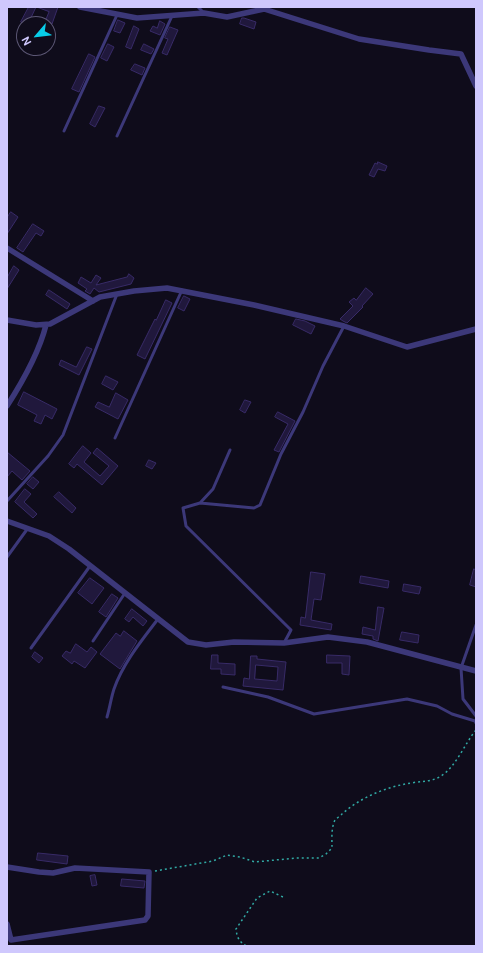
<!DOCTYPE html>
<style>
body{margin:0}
#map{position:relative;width:483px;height:953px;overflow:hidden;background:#0f0c1b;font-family:"DM Sans",sans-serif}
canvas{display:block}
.frame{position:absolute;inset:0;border:8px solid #cfc8fd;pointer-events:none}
.north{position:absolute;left:16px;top:16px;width:40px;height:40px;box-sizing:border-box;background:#0f0c1b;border:1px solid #5c5775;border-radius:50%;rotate:242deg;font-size:11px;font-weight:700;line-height:16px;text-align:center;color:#cfc8fd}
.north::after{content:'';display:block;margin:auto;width:14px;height:18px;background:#08cde9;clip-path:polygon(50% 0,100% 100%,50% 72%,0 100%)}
</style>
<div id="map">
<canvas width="483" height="953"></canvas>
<div class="frame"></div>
<div class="north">N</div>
</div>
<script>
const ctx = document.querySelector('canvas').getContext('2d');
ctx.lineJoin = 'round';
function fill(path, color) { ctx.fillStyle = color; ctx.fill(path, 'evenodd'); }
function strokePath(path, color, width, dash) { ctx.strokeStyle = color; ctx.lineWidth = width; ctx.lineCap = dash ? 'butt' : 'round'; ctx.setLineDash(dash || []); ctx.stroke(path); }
const building = new Path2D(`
 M29 7H36L28 24H25L21 22Z
 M37 7H58L52 24H44L49 12Z
 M242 18H244L256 22 254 29 240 24Z
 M118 20 125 23 120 33 114 31Z
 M160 21 165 24 160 35 150 31 153 26 157 28Z
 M134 26 139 29 131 49 126 47Z
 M170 27 178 30 167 55 162 53 168 39 165 38Z
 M108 44 114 47 107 61 101 58Z
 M144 44 154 49 151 54 141 50Z
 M89 54 95 57 79 92 72 89Z
 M135 64 145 68 142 75 131 70Z
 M99 106 105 108 95 127 90 124Z
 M378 162 387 166 385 171 378 169 374 177 369 175 375 163 377 164Z
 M11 212 18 217 7 234V218Z
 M33 224 44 231 41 236 36 233 23 252 17 248Z
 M14 266 19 270 7 289V278Z
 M129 274 134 278 131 284 99 292 94 288 90 294 85 291 87 289 78 283 81 277 91 283 96 275 101 278 96 285 127 277Z
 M366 288 373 294 362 306 363 307 347 323 343 321 340 319 353 306 349 302 354 298 356 300Z
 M49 290 70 304 67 309 46 295Z
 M184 296 190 299 184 311 178 308Z
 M166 300 172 303 145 359 137 355 155 319 156 320Z
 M296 319 305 321 315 326 311 334 293 325Z
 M87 347 92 349 79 375 59 365 61 360 76 367Z
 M106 376 118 382 113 390 102 384Z
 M24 392 57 409 52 419 45 415 41 424 34 421 37 415 18 405Z
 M116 393 128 400 118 419 95 407 98 402 109 407Z
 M245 400 251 402 245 413 240 410Z
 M278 412 295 421 279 452 274 450 288 424 275 417Z
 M83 446 91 453 84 462 100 476 109 466 93 453 97 448 118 466 102 485 77 464 74 468 69 464Z
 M7 452 30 471 22 480 12 471 7 477Z
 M149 460 156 463 152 469 146 466Z
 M33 477 39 482 33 489 27 484Z
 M25 489 31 494 24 502 37 514 33 518 15 502Z
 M59 492 76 508 72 513 54 497Z
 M474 569 476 570V587L470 585Z
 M311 572 325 574 321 600 314 599 311 620 332 624 331 630 300 625 301 617 305 618Z
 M361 576 389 581 388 588 360 583Z
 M90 578 104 588 92 604 78 593Z
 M404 584 421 587 419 594 403 591Z
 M112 594 118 598 106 617 99 612Z
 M378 607 384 608 378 641 373 639V636L362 634 363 627 375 630Z
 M132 609 147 621 143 626 133 617 129 622 125 619Z
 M124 631 137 641 120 669 100 654 116 633 120 636Z
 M402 632 419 635 418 643 400 640Z
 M76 644 87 652 91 647 97 652 85 668 74 661 72 664 62 656 66 651 70 653Z
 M35 652 43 658 39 663 32 657Z
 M212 655H218V663L235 664V675L221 674V669H211Z
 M327 655 350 656 349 675 342 674V663H327Z
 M251 656H257V659L286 662 283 690 243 686 244 678 249 679ZM256 665 278 667 277 681 255 679Z
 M38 853 68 856 67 864 37 860Z
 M95 875 97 885 92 886 90 876Z
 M122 879 145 881 144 888 121 886Z`);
const path = new Path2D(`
 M155 871 213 861 227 855 240 857 255 862 296 858H319L326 854 332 848C332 839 331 828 335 820 337 818 340 816 342 814 361 797 386 787 411 783 422 781 432 782 441 776 456 767 465 743 476 730
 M246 946C239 941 237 938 236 929L257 898 270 891 283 897`);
const service = new Path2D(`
 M198 7 204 13
 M64 131 117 15
 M117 136 172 16
 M115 438 182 290
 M230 450 213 489 200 503 183 508 186 526 291 630 284 643
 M7 501 48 456 63 435 117 294
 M200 503 254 508 260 505 281 454 303 412 323 366 344 326
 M7 557 28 528
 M476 625 461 668 463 699 476 716
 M93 641 125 593
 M31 648 90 566
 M223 687 268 697 314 714 407 699 437 706 452 714 475 721 476 723
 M107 717C110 707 111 698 114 689 123 663 142 640 158 619`);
const minor = new Path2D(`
 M80 7 137 18 204 13 227 17 264 9 359 39 429 50 461 54 476 86
 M7 248 93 301
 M7 320 36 325 50 324 100 297 134 291 167 288 254 305 344 326 407 347 476 329
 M7 406C23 381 39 353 46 325
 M7 521 49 536 69 549 138 603 188 642 206 645 234 642 284 643 328 637 367 642 476 671
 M7 867 39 872 53 873 75 868 149 872 148 916 145 920 11 940 7 924`);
fill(building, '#20183c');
strokePath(building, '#382b67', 1);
strokePath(path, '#31a9a4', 1.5, [2, 3]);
strokePath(service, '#3c3879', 3);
strokePath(minor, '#3c3879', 5.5);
</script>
